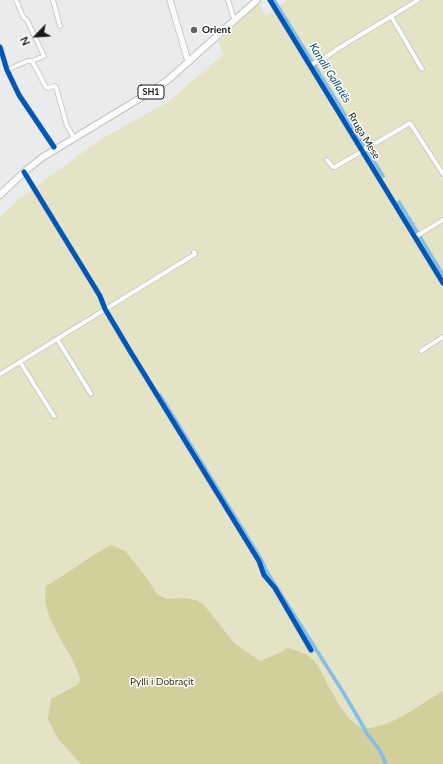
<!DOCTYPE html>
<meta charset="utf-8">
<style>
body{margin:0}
#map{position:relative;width:443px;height:764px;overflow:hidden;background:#e9ebed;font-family:Lato,sans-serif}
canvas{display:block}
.north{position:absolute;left:16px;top:16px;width:40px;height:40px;-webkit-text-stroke:3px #fff;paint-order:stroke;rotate:245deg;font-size:11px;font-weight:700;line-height:16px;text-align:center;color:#18191a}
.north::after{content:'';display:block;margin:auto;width:14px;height:18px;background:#18191a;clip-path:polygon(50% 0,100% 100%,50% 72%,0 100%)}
</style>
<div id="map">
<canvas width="443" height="764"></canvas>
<div class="north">N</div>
</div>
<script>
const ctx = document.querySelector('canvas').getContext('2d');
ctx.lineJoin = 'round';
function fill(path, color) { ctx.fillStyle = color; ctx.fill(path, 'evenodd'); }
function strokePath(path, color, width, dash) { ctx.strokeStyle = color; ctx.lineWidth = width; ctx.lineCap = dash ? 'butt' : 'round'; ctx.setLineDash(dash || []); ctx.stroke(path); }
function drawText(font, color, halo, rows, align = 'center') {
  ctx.font = font + ' Lato,sans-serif'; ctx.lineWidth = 3; ctx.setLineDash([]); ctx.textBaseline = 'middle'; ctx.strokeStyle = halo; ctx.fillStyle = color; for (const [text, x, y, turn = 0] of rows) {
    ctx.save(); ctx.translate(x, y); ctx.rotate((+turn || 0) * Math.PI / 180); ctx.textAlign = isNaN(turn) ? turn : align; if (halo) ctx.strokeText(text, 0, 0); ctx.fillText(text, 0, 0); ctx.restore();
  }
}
const green = new Path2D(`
 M287 0H443V764H0V217L18 200 101 139 168 102 224 54 218 41 223 37 224 33 258 2 266 16Z`);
const forest = new Path2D(`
 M111 545 125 551 146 577 157 594 166 599 184 598 196 600 204 605 235 644 260 661 277 654 288 648C297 651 308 653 315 662 327 678 345 731 369 728 396 725 420 704 443 691V764H81L58 739 48 719 51 699 77 685 81 680C77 671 74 662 69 654 58 632 41 612 46 586 69 573 88 557 111 545Z`);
const canal = new Path2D(`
 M274 0 383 176
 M399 202 443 275
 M160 395 261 559 267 572 343 692 363 726 367 734 379 749 386 764`);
const street = new Path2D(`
 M53 0 60 26
 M228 0 233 16 235 19
 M270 0 443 283
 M391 16 422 69
 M0 47 7 70 19 95 54 147
 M32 61 46 87 48 88 54 86 56 87 67 126 73 136
 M310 65 326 57 339 48 418 0
 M7 70 27 61H32L44 56 27 20 23 17 16 0
 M327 160 333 167H335L410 123 443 174
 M24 172 100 296 105 309 130 351 259 561 264 575 275 588 311 650
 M415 237 443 220
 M57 339 91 394
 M421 351 443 337
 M20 362 54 416
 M0 374 192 256 195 254 194 252`);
const secondary = new Path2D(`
 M170 0 187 58 190 61`);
const primary = new Path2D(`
 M0 195 24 172 43 157 147 94 168 80 257 0`);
const cycleway = new Path2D(`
 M270 0 443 283
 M0 47 7 70 19 95 54 147
 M24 172 100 296 105 309 130 351 259 561 264 575 275 588 311 650`);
const markers = [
 [194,30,4,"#616264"]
];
const shields = [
 [151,92,26]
];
const shieldNames = [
 ["SH1",151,92]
];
const poiNames = [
 ["Orient",202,30]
];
const streetNames = [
 ["Rruga Mese",364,136,59]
];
const parkNames = [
 ["Pylli i Dobraçit",162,682]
];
const waterNames = [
 ["Kanali Gallatës",330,73,58]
];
fill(green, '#e4e3c5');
fill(forest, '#d1cf9c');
strokePath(canal, '#82bee6', 3.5);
strokePath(street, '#bfc1c2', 5.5);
strokePath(secondary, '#bfc1c2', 7);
strokePath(primary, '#bfc1c2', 8);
strokePath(street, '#fcfcfc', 4);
strokePath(secondary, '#fcfcfc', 5.5);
strokePath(primary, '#fcfcfc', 6);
strokePath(cycleway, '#0057b8', 5);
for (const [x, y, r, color] of markers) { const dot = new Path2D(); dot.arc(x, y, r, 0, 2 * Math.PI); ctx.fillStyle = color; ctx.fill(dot); strokePath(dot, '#fff', 1.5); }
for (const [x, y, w] of shields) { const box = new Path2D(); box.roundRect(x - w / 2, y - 7, w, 14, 3); ctx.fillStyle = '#fff'; ctx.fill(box); strokePath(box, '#18191a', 1); }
drawText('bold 9px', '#18191a', null, shieldNames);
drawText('bold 10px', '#18191a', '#fff', poiNames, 'left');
drawText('10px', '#18191a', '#fff', streetNames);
drawText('10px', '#353309', '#fff', parkNames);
drawText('italic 11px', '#074c71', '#fff', waterNames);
</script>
